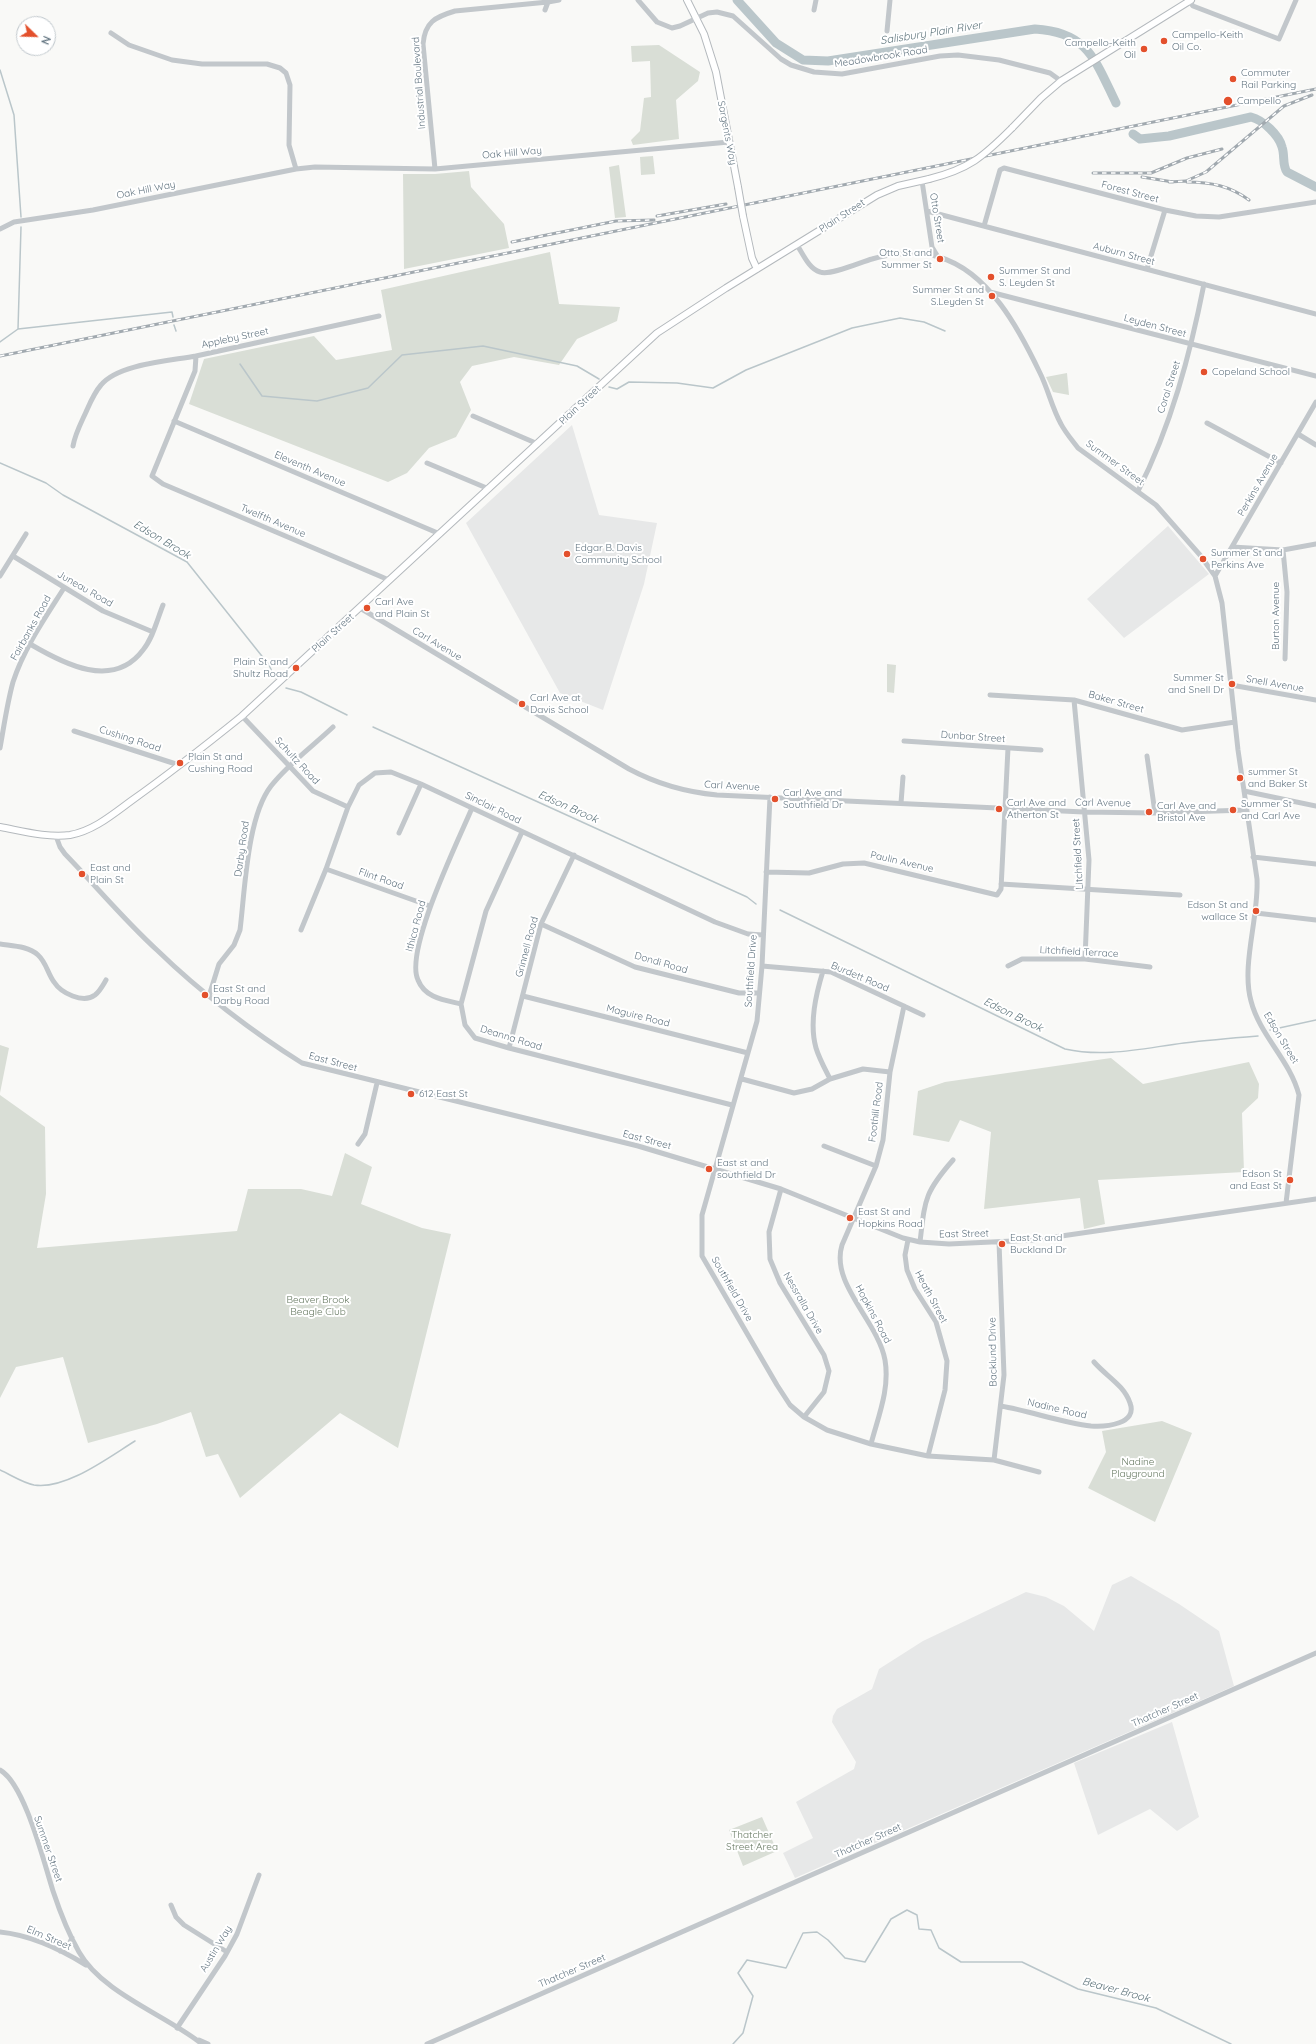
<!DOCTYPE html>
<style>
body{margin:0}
#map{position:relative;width:1316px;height:2044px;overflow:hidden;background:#f9f9f7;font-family:Quicksand,sans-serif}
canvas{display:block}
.north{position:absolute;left:16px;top:16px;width:40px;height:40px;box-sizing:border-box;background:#fff;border:1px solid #c1c8cd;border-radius:50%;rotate:113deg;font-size:11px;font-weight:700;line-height:16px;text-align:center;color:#647682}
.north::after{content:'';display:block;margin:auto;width:14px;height:18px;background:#e3502c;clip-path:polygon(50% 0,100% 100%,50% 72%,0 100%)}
</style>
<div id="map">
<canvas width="1316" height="2044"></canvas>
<div class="north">N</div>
</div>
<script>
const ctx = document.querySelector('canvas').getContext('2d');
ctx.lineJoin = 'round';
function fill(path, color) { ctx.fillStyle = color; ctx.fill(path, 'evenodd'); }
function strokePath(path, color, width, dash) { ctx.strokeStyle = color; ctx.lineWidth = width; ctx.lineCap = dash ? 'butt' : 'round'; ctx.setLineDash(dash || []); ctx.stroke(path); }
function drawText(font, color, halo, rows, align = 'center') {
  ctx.font = font + ' Quicksand,sans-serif'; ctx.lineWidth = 4; ctx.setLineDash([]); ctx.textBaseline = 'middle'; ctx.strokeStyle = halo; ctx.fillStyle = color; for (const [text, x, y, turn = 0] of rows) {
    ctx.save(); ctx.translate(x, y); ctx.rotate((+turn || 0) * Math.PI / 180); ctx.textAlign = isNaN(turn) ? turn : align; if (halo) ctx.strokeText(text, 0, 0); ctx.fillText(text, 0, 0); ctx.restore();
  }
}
const built = new Path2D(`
 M572 425 599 515 657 523 644 584 603 710 560 693 466 523Z
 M1168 526 1209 574 1124 638 1087 599Z
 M1131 1576 1179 1604 1219 1631 1234 1686 795 1878 783 1853 813 1838 796 1802 854 1769 856 1762 832 1722 833 1716 837 1709 872 1689 879 1669 923 1641 1026 1592 1046 1597 1064 1606 1094 1631 1112 1585Z
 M1172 1722 1199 1817 1177 1831 1150 1809 1098 1835 1074 1763Z`);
const green = new Path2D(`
 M659 45 700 72 698 81 676 100 679 139 633 145 631 140 640 131 644 98 651 97 650 61 632 62 631 46Z
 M653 156 655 174 641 175 640 157Z
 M619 165 626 217 615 218 609 167Z
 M469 171 471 187 504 224 509 248 404 269 403 174H435Z
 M550 252 559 304 620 307 617 321 577 339 559 365 514 357 472 366 460 382 471 410 456 437 429 448 407 473 388 482 189 404 204 359 314 336 336 360 392 350 381 290Z
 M1067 373 1069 395 1053 392 1046 377Z
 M887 664 896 665 894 693 887 692Z
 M0 1045 9 1048 0 1093Z
 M1111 1058 1143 1084 1249 1062 1259 1084 1258 1098 1242 1113 1244 1172 1098 1180 1105 1224 1084 1229 1080 1198 984 1209 991 1132 960 1120 949 1142 913 1135 918 1091 945 1082Z
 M0 1095 45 1127 46 1194 37 1248 237 1231 248 1189H301L332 1196 345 1153 372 1167 361 1204 422 1228 451 1234 398 1448 340 1413 240 1498 218 1454 206 1457 191 1412 157 1424 88 1443 63 1357 16 1367 0 1398Z
 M1162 1421 1192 1433 1155 1522 1088 1488 1106 1452 1102 1431Z
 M762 1817 777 1851 743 1866 729 1830Z`);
const stream = new Path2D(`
 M0 70 14 115 21 217
 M174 325 176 331
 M18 329 172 312 173 317
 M0 342 18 329 21 227
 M240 364 262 396 317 401 368 388 402 355 483 346 577 366 599 379
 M609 387 617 389 629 382 677 383 713 388 746 370 852 328 900 318 924 322 945 331
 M0 463 46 483 63 495 187 562 269 665 275 678
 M286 688 301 692 347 715
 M373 727 747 897 756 904
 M780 910 1065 1049C1105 1058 1144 1048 1184 1043 1209 1040 1233 1038 1258 1036
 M1270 1030 1316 1020
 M0 1470C11 1475 23 1483 34 1485 66 1490 109 1457 135 1441
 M733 2044 743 2033 753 1996 738 1973 747 1960 786 1968 803 1933 817 1932 828 1940 845 1958 865 1962 891 1919 907 1910 917 1915 919 1929 931 1930 939 1948 961 1962H1022L1078 1989 1156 2008 1231 2044`);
const river = new Path2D(`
 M737 0 776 43 803 60 828 61 1035 29C1088 32 1095 60 1116 103
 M1133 134 1140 139 1169 136 1251 117C1263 120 1279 135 1282 147 1285 155 1282 165 1287 172L1316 187`);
const minor = new Path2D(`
 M638 0 657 22 672 28 680 26 708 13 717 12 733 16 781 59 791 65 814 72 842 74 940 56 958 55 999 60 1050 73 1061 81
 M1189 1 1193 6 1279 39 1296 0
 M545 10 548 2 559 0
 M814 10 816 0
 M887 31 890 0
 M111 33 129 45 172 60 202 64H267L280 68 286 73 290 85 289 145 296 169
 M435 169 423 44C425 22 435 17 455 11L548 2
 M922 181 932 247 938 257
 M927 211 1316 314
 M984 226 1000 170 1004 168 1165 210 1196 216 1219 217 1316 202
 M0 229 14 222 93 210 296 169 315 167 435 169 729 142
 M797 245C803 254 809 269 820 272 830 276 861 262 872 259 892 253 919 251 939 257 989 272 1019 329 1040 373 1048 389 1052 408 1061 424 1065 432 1072 440 1078 448L1156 505 1200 555 1215 576 1222 603 1238 750 1257 879C1259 917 1241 965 1251 1001 1260 1036 1290 1060 1299 1095L1286 1203
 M1147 269 1165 210
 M990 292 1316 376
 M379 316 196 356 195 371 152 476 163 484 389 580
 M473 416 538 444
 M174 421 440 534
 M1207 423 1281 463
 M1298 434 1316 445
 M73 446C75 434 81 423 86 412 90 403 94 393 101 385 118 364 169 361 196 356
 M427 463 489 489
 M1138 491C1171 426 1190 355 1204 284
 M1232 547 1283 550 1316 544
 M1283 550 1287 592 1285 659
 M13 556 103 611 153 632
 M0 576 26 534
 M1215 576 1316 402
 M360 608 629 769C657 784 685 792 717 795L1084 812 1155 813 1246 810
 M30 644C64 664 113 690 143 650 153 638 157 620 163 605
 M1231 685 1316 700
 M990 695 1074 700 1182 730 1235 722
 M1074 700 1089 860 1085 959
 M242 716 313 791 348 807
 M74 731 179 765
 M904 741 1041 750
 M0 748C4 726 7 704 13 682 24 648 45 618 64 588
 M1147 756 1155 813
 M1244 791 1316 806
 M770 797 762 966 757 1021 702 1215V1256L777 1385 790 1405 804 1417 827 1430 871 1444 928 1456 994 1460 1039 1472
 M901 803 903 777
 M522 832 486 911 461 1004 465 1025 475 1038 509 1048 732 1105
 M399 833 421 784
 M56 836 60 847 65 854C96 886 125 921 158 951 199 991 254 1033 302 1063L638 1146 781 1189 903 1238 920 1242 949 1244 1034 1240 1316 1199
 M1253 857 1316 864
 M326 869 430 906
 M766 872 809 873 843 864 864 863 997 895 1001 889 1008 748
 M1001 884 1180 895
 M1256 913 1316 920
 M541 924 635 967 739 993H759
 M301 930 326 869 348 807 359 785 375 773 391 772 421 784 715 922 748 934 763 935
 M0 944C13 946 28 946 38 955 46 962 48 974 54 982 61 993 83 1004 95 995 100 991 103 985 106 980
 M762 966 831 972 923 1015
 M1008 966 1022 959H1085L1150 967
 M823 971C816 994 809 1023 816 1048 819 1058 825 1069 830 1079
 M209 996 219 964 234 945 240 930C245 890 247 817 271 786 288 764 313 746 333 727
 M523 996 748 1053
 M461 1004C444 1000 425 998 418 980 404 951 459 839 472 808
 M509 1048 541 924 574 855
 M742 1079 794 1093 812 1089 830 1079 863 1069 890 1072
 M358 1144 365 1134 377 1083
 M824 1146 876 1166
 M781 1189 769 1232 770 1259 780 1283 824 1355 829 1371 824 1392 804 1417
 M908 1240 905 1255 907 1270 915 1289 936 1322 947 1361 945 1390 928 1456
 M920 1242C925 1200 924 1193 953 1160
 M1001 1406C1030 1411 1063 1423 1091 1426 1106 1427 1138 1424 1130 1403 1124 1385 1106 1376 1094 1362
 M871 1444C878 1417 890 1389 885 1360 878 1321 830 1284 842 1245L876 1166 883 1140 890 1072 904 1006
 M994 1460 1004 1375 999 1242
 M0 1770C25 1784 44 1863 53 1891 60 1912 68 1933 79 1952 102 1993 166 2015 202 2044
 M171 1905 176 1917 184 1925 227 1952
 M0 1932C30 1935 60 1949 86 1965
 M60 1951 69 1944 72 1938
 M177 2028 225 1956 237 1934 259 1875
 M199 2040 208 2044
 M427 2044 1316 1653`);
const major = new Path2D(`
 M687 0 704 34 716 72 738 187
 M1012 128 1041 98 1061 81 1191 0
 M743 216 752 258 757 269
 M0 827C22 831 47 838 70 835 93 831 112 815 131 801 169 774 206 745 242 716L657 333 726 288 877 195 898 186 929 179`);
const rail = new Path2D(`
 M1093 173H1151L1187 158 1222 149
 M1142 177 1173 182
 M1169 182 1186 181 1206 172 1284 106 1312 95
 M1187 182C1211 182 1230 186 1249 200
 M657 216 726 204
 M512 242 616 221 654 220
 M0 356 1316 89`);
const majorBridge = new Path2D(`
 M929 179C969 169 983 157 1012 128
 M738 187 743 216`);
const markers = [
 [1164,41,4,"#e3502c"],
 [1144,49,4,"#e3502c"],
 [1233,79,4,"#e3502c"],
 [1228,101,5,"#e3502c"],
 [940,259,4,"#e3502c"],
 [991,277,4,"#e3502c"],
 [992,296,4,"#e3502c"],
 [1204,372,4,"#e3502c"],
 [567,554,4,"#e3502c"],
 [1203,559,4,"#e3502c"],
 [367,608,4,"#e3502c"],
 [296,668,4,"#e3502c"],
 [1232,684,4,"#e3502c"],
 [522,704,4,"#e3502c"],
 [180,763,4,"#e3502c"],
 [1240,778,4,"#e3502c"],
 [775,799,4,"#e3502c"],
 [999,809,4,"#e3502c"],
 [1233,810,4,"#e3502c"],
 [1149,812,4,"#e3502c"],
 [82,874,4,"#e3502c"],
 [1256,911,4,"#e3502c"],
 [205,995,4,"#e3502c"],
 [411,1094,4,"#e3502c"],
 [709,1169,4,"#e3502c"],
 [1290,1180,4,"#e3502c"],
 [850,1218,4,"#e3502c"],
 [1002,1244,4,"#e3502c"]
];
const poiNames = [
 ["Campello-Keith",1172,35],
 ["Oil Co.",1172,47],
 ["Campello-Keith",1136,43,"right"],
 ["Oil",1136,55,"right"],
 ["Commuter",1241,73],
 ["Rail Parking",1241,85],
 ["Campello",1237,101],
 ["Otto St and",932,253,"right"],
 ["Summer St",932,265,"right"],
 ["Summer St and",999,271],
 ["S. Leyden St",999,283],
 ["Summer St and",984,290,"right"],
 ["S.Leyden St",984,302,"right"],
 ["Copeland School",1212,372],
 ["Edgar B. Davis",575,548],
 ["Community School",575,560],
 ["Summer St and",1211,553],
 ["Perkins Ave",1211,565],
 ["Carl Ave",375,602],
 ["and Plain St",375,614],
 ["Plain St and",288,662,"right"],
 ["Shultz Road",288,674,"right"],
 ["Summer St",1224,678,"right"],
 ["and Snell Dr",1224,690,"right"],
 ["Carl Ave at",530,698],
 ["Davis School",530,710],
 ["Plain St and",188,757],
 ["Cushing Road",188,769],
 ["summer St",1248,772],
 ["and Baker St",1248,784],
 ["Carl Ave and",783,793],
 ["Southfield Dr",783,805],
 ["Carl Ave and",1007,803],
 ["Atherton St",1007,815],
 ["Summer St",1241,804],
 ["and Carl Ave",1241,816],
 ["Carl Ave and",1157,806],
 ["Bristol Ave",1157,818],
 ["East and",90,868],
 ["Plain St",90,880],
 ["Edson St and",1248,905,"right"],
 ["wallace St",1248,917,"right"],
 ["East St and",213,989],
 ["Darby Road",213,1001],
 ["612 East St",419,1094],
 ["East st and",717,1163],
 ["southfield Dr",717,1175],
 ["Edson St",1282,1174,"right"],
 ["and East St",1282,1186,"right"],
 ["East St and",858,1212],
 ["Hopkins Road",858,1224],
 ["East St and",1010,1238],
 ["Buckland Dr",1010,1250]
];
const streetNames = [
 ["Meadowbrook Road",881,57,-9],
 ["Industrial Boulevard",419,83,-94],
 ["Sargents Way",727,133,79],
 ["Oak Hill Way",512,153,-5],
 ["Oak Hill Way",146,190,-11],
 ["Forest Street",1130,192,15],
 ["Plain Street",842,216,-33],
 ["Otto Street",937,218,81],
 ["Auburn Street",1124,254,15],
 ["Leyden Street",1155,326,15],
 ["Appleby Street",235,338,-12],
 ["Coral Street",1169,387,-72],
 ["Plain Street",580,405,-43],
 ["Summer Street",1115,463,36],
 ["Eleventh Avenue",310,469,23],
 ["Perkins Avenue",1258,485,-60],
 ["Twelfth Avenue",273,521,23],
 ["Juneau Road",85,589,30],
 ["Burton Avenue",1276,616,-90],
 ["Fairbanks Road",31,628,-61],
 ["Plain Street",333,633,-42],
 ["Carl Avenue",437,644,31],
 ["Snell Avenue",1275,684,10],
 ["Baker Street",1116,702,16],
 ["Dunbar Street",973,737,4],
 ["Cushing Road",130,739,18],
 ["Schultz Road",297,761,47],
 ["Carl Avenue",732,786,3],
 ["Carl Avenue",1103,803,1],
 ["Sinclair Road",493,808,26],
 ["Darby Road",242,849,-82],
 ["Litchfield Street",1078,854,-93],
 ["Paulin Avenue",902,862,13],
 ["Flint Road",381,879,19],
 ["Ithica Road",416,926,-75],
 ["Grinnell Road",527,947,-75],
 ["Litchfield Terrace",1079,952,3],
 ["Dondi Road",661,963,16],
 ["Southfield Drive",751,971,-86],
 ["Burdett Road",860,977,23],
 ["Maguire Road",638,1016,14],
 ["Deanna Road",511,1038,17],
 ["Edson Street",1281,1038,59],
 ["East Street",333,1062,15],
 ["Foothill Road",876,1112,-83],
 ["East Street",647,1140,15],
 ["East Street",964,1234,-1],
 ["Southfield Drive",732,1289,60],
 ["Heath Street",931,1297,62],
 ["Nessralla Drive",803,1303,60],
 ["Hopkins Road",873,1314,62],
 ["Backlund Drive",993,1352,-91],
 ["Nadine Road",1057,1409,13],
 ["Thatcher Street",1165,1710,-24],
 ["Thatcher Street",868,1841,-24],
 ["Summer Street",48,1849,71],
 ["Elm Street",49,1938,23],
 ["Austin Way",216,1949,-59],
 ["Thatcher Street",572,1971,-23]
];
const parkNames = [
 ["Beaver Brook",318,1300],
 ["Beagle Club",318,1312],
 ["Nadine",1138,1462],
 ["Playground",1138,1474],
 ["Thatcher",752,1835],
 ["Street Area",752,1847]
];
const waterNames = [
 ["Salisbury Plain River",931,33,-9],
 ["Edson Brook",162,540,31],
 ["Edson Brook",568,807,24],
 ["Edson Brook",1013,1015,26],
 ["Beaver Brook",1116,1990,15]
];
fill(built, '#e7e8e8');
fill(green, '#d9ded6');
strokePath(stream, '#bac6ca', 1.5);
strokePath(river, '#bac6ca', 9);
strokePath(major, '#b4b9bd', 8);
strokePath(minor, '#c2c7cb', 5);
strokePath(major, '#fff', 6);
strokePath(rail, '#a1a9af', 3);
strokePath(rail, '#fff', 1.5, [4.5]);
strokePath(majorBridge, '#b4b9bd', 8, []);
strokePath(majorBridge, '#fff', 6);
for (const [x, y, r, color] of markers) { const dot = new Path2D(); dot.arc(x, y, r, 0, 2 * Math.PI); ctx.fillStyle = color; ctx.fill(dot); strokePath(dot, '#fff', 1.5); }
drawText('10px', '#647682', '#fff', poiNames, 'left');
drawText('10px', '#647682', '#fff', streetNames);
drawText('10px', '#687a63', '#fff', parkNames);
drawText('italic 11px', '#5f757c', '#fff', waterNames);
</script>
